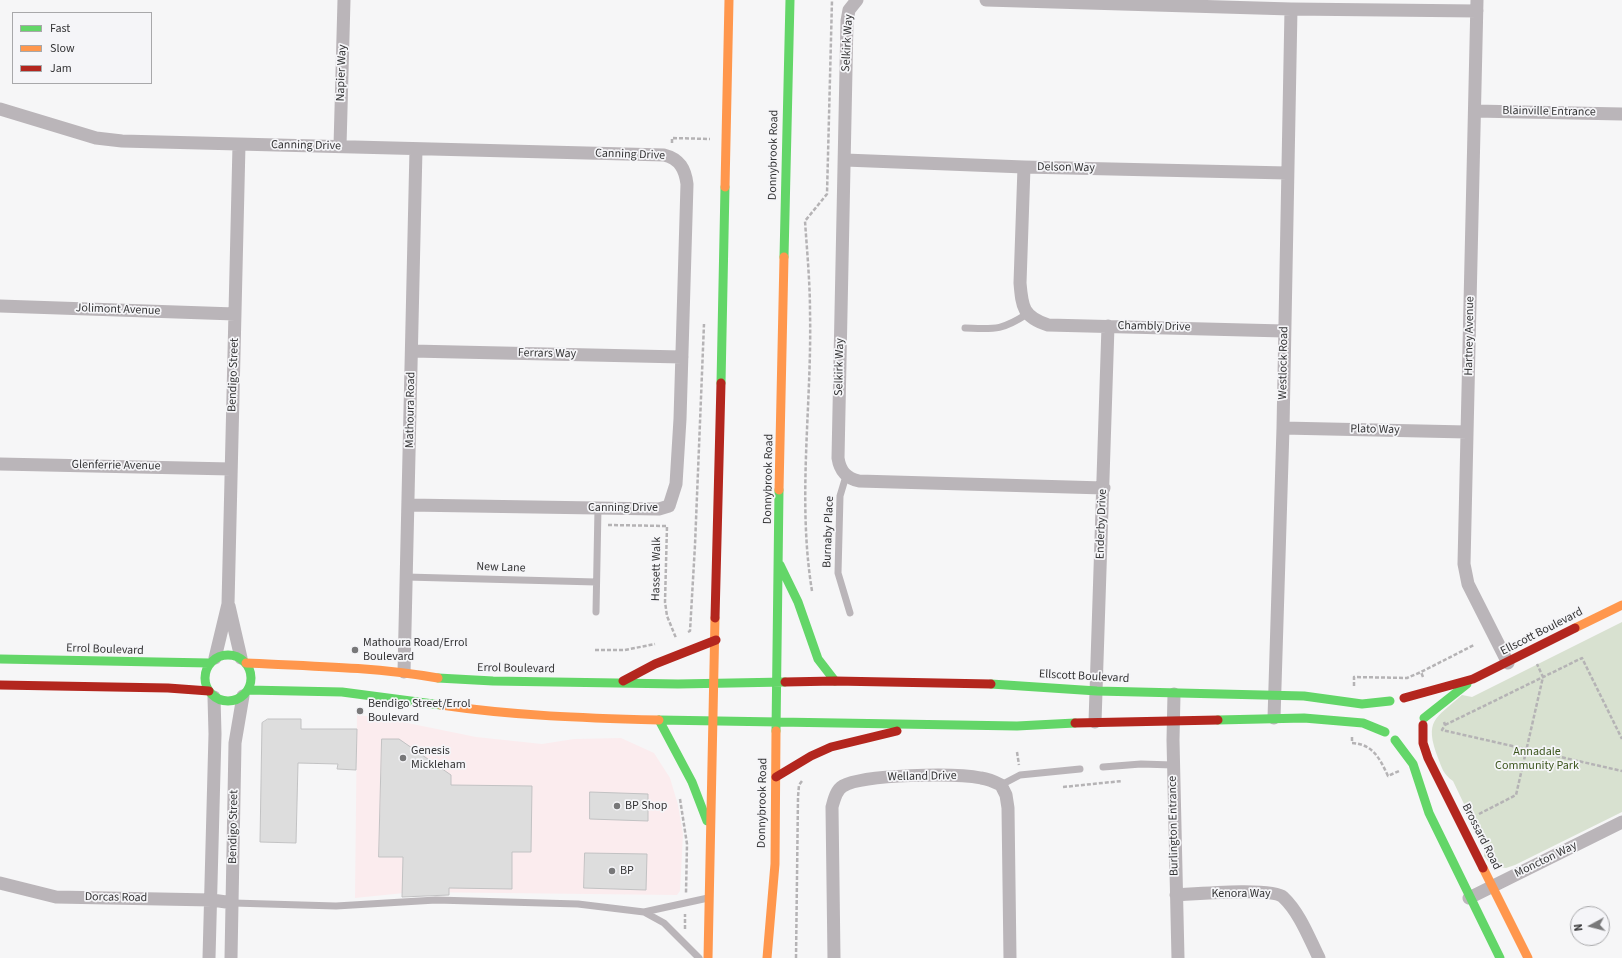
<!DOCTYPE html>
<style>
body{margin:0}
#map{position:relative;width:1622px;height:958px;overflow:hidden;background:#f6f6f7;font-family:"Source Sans 3",sans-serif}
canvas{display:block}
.legend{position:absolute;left:12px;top:12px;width:140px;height:72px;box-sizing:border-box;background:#f5f5f8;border:1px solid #a8a8aa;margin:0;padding:5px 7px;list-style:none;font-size:12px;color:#343435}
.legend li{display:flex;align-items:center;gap:8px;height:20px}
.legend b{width:20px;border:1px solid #a8a8aa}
.north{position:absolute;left:1570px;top:906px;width:40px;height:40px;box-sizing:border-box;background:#f5f5f8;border:1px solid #a8a8aa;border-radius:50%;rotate:263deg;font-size:11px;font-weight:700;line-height:16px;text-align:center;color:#343435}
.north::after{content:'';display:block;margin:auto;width:14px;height:18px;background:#787879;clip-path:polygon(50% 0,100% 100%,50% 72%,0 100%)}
</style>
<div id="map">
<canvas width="1622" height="958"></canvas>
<ul class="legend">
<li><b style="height:5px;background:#63d668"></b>Fast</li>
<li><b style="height:5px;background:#ff974d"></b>Slow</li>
<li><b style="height:5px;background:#b3261e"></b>Jam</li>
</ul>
<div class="north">N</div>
</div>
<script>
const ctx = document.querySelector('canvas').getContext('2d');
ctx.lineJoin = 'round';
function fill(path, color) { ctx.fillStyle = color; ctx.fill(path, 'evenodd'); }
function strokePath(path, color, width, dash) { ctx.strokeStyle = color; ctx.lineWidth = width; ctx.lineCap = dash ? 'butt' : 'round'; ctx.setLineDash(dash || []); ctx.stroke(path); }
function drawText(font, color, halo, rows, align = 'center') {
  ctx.font = font + ' "Source Sans 3",sans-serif'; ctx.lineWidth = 3.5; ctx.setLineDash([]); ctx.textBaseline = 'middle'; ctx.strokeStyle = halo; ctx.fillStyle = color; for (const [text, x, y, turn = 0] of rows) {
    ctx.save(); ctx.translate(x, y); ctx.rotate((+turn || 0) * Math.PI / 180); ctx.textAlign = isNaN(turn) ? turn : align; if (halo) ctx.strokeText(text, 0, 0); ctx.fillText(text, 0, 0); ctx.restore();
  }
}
const commercial = new Path2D(`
 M357 715 383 718 476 737 542 744 574 739 621 738 654 753 670 778 678 805 683 834 680 891 677 895 414 892 355 898Z`);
const green = new Path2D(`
 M1622 622V812L1515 865 1506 868 1492 866 1484 856 1485 848 1453 781C1443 774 1442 768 1438 758 1424 720 1435 719 1462 695L1472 697Z`);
const building = new Path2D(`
 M268 719H301V729H357L356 770 337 769 338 764 298 763 296 843 260 842 262 723Z
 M382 739H399L451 775V785L532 786 531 852H512V889L449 888V895L402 897 403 857H379Z
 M590 792 648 794V821L590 819Z
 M585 853 647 854 646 890 584 888Z`);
const path = new Path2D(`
 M672 143V138L710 139
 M608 525 667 526 665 602 667 616 676 638
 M812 591C797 499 812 405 810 312 810 282 807 251 805 221L827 194 832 0
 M688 632 690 631 695 545 704 324
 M595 650H625L655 644
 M1423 677 1421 672 1474 645
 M1354 686V677L1407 678 1421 672
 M1444 722 1445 725 1442 730 1622 771
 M1445 725 1582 658 1622 739
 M1352 737V743C1373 744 1380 759 1388 776L1399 771
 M1017 752 1019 765
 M1063 787 1122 781
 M680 799 687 844 686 893
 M1479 814 1516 795 1543 677 1537 664
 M685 929V914
 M796 958 798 797 799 785 802 781`);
const lane = new Path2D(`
 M965 328C994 329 1001 331 1027 314
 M846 476 840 496 838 573 850 613
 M406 577 596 582
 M596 612 598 508
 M1103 767 1141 764 1173 765
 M1001 785 1020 775 1080 769
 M233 903 336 906 436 900 578 904 644 912 664 923 699 958
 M644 912 708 898`);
const street = new Path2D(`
 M857 0 849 10 847 21 838 458C840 471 846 478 859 481L1104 488
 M986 0 1291 9 1477 11
 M1477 0 1464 564 1468 584 1508 663
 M0 109 96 138 122 141 664 155C680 159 685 169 687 184L680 419 676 484 669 506 659 509 409 505
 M1475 111 1622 114
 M340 146 344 0
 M845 160 1024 167 1287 173
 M1024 167 1020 283C1022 307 1023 317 1048 325L1284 331
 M0 306 235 314
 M412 351 682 357
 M1283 428 1467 432
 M0 464 231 469
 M229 606 241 658
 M215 658 228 604 239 145
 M404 672 416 149
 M1174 694 1173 740 1178 958
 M1274 718 1283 428 1291 9
 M1095 722 1108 326
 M0 883 56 897 212 900 233 903
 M1176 895C1194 894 1272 887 1283 897 1300 913 1309 938 1319 958
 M1469 898 1622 822
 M209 958 215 734 214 697
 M231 958 235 743 243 696
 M834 958 832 807C834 800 836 790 843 786 864 774 956 773 981 778 988 779 995 782 1001 785L1006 795 1008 808 1010 958`);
const fast = new Path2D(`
 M784 257 790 0
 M721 383 725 187
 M780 565 798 602 818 659 835 681
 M205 678a23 23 0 1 1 46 0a23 23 0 1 1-46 0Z
 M0 659 209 663
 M438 678 493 681 678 684 785 682
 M991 684 1097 691 1304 696 1362 704 1390 701
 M248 690 342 692 441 705
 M1424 718 1467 684
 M659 720 1017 726 1075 723
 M659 720 692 782 707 821
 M1218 720 1304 718 1363 723 1385 732
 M776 731 779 490
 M1395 740 1413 764 1429 813 1500 958`);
const slow = new Path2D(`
 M725 187 729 0
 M779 490 784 257
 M1575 628 1622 605
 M246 663C310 666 374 667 438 678
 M441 705C516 716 584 718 659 720
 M1483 868 1528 958
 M708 958 715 618
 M767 958 775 864 776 731`);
const jam = new Path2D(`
 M715 618 721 383
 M623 681 655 664 716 640
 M785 682 835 681 991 684
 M0 685 168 688 209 691
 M1404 698 1473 679 1575 628
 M1075 723 1218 720
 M1423 725V743L1428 758 1483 868
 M776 777 811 756 831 747 897 731`);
const markers = [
 [355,650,4,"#787879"],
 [360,711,4,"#787879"],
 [403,758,4,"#787879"],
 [617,806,4,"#787879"],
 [612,871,4,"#787879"]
];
const streetNames = [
 ["Selkirk Way",848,43,-87],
 ["Napier Way",342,73,-88],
 ["Blainville Entrance",1549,112,1],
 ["Canning Drive",306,146,1],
 ["Canning Drive",630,155,2],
 ["Donnybrook Road",774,155,-89],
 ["Delson Way",1066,168,1],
 ["Jolimont Avenue",118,310,2],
 ["Chambly Drive",1154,327,1],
 ["Hartney Avenue",1470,336,-89],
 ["Ferrars Way",547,354,1],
 ["Westlock Road",1284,363,-89],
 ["Selkirk Way",840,367,-89],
 ["Bendigo Street",234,375,-88],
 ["Mathoura Road",411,410,-89],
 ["Plato Way",1375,430,1],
 ["Glenferrie Avenue",116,466,1],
 ["Donnybrook Road",769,479,-89],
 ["Canning Drive",623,508],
 ["Enderby Drive",1102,524,-88],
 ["Burnaby Place",829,532,-88],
 ["New Lane",501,568,2],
 ["Hassett Walk",657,569,-89],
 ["Ellscott Boulevard",1542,632,-27],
 ["Errol Boulevard",105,650,2],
 ["Errol Boulevard",516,669,1],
 ["Ellscott Boulevard",1084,677,3],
 ["Welland Drive",922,777,-1],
 ["Donnybrook Road",763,803,-89],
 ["Burlington Entrance",1174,826,-91],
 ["Bendigo Street",234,827,-89],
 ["Brossard Road",1481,837,63],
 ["Moncton Way",1546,860,-26],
 ["Kenora Way",1241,894],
 ["Dorcas Road",116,898,1]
];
const poiNames = [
 ["Mathoura Road/Errol",363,643],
 ["Boulevard",363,657],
 ["Bendigo Street/Errol",368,704],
 ["Boulevard",368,718],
 ["Genesis",411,751],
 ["Mickleham",411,765],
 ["BP Shop",625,806],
 ["BP",620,871]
];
const parkNames = [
 ["Annadale",1537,752],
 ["Community Park",1537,766]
];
fill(commercial, '#fbecee');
fill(green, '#d8e1d0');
fill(building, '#ddd');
strokePath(building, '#c2c2c3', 1);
strokePath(path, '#b5b3b5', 2.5, [4, 2]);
strokePath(lane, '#bab5b9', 7);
strokePath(street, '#bab5b9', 13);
strokePath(fast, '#63d668', 9);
strokePath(slow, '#ff974d', 9);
strokePath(jam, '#b3261e', 9);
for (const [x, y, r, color] of markers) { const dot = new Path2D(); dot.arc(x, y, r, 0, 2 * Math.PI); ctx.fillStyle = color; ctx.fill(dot); strokePath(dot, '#f5f5f8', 1.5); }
drawText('12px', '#343435', '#f5f5f8', streetNames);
drawText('12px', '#343435', '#f5f5f8', poiNames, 'left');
drawText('12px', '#3c551d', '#f5f5f8', parkNames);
</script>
